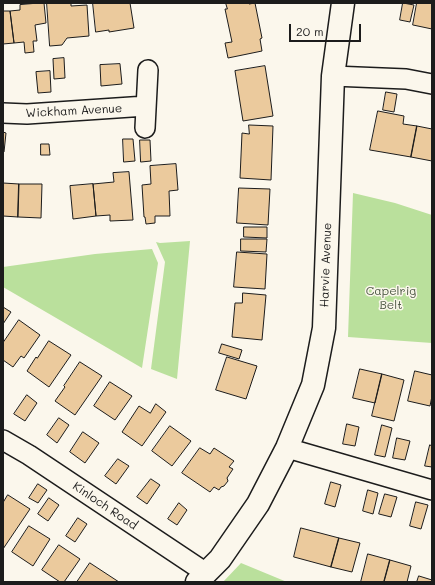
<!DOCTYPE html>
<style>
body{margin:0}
#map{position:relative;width:435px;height:585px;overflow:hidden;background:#fbf7ec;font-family:Mali,sans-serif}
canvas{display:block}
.frame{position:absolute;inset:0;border:4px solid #1c1c1c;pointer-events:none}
.scale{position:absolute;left:289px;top:24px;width:72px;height:18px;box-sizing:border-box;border:2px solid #1c1c1c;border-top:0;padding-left:5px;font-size:12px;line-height:14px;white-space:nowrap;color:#1c1c1c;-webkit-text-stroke:3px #fbf7ec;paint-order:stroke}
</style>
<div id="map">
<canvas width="435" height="585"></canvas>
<div class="frame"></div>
<div class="scale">20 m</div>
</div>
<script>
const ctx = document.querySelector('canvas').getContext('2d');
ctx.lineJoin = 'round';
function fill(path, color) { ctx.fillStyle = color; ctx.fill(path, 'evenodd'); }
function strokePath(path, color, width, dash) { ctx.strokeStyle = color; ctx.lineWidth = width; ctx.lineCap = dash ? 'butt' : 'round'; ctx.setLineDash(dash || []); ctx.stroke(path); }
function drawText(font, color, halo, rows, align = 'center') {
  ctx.font = font + ' Mali,sans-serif'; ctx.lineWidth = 3; ctx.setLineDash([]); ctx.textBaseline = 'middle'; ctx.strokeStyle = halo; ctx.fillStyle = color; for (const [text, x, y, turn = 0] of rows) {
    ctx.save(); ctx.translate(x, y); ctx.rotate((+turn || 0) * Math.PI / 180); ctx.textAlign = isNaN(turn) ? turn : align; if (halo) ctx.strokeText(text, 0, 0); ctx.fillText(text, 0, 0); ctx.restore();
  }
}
const green = new Path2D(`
 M353 193 395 203 432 215V343L348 337Z
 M190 241 177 379 151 369 165 262 156 242 160 243Z
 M152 249 158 263 142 368 3 287V267L95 254Z
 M241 563 287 582H223Z`);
const building = new Path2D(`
 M39 3H44L46 23 35 25 37 41H33L34 52 25 53 24 42 14 43 10 11 20 10V5Z
 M47 3H71V6L87 5 89 36 67 38 62 45 50 46Z
 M93 3H130L134 28 109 32V30L96 32Z
 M226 3H249V4L255 3 262 38 260 39 262 51 228 58 225 43 232 42 225 9H227Z
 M403 3 414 5 410 22 400 20Z
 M417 3H432V29L413 25Z
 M3 11H10L14 43 3 44Z
 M64 58 65 78 54 79 53 59Z
 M120 64 122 84 101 86 100 65Z
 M265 66 273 116 243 121 235 71Z
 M50 71 51 92 38 93 36 72Z
 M386 92 397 94 394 112 383 110Z
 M378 111 404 116 403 124 417 126 411 157 370 150Z
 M249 125 273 126 271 180 240 178 242 133 249 134Z
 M417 126 432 129V161L411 157Z
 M3 132 6 133 4 152 3 151Z
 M123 139H133L135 161 124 162Z
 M140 140H150L151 161 141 162Z
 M41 144H49L50 155H41Z
 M176 164 178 190 169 191 170 216H155V223L146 224 145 217H144L142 185 151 184 150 166Z
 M129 172 133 220 110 221V215L96 216 93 184 114 182 113 173Z
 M3 183 19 184 18 217 3 216Z
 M19 184H42L41 218 18 217Z
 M93 184 96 216 73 219 70 186Z
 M239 188 270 189 268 225 237 223Z
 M244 227H267V238L244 237Z
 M241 239H267L266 252 241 251Z
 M237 252 267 254 265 289 234 287Z
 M243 293 266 295 262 340 232 337 235 303H242Z
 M3 307 11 312 3 324Z
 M19 320 40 335 24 358 21 356 13 367 3 360V343Z
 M49 341 71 355 49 387 27 371 36 357 37 358Z
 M222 344 242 350 239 359 219 353Z
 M227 357 257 366 246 399 216 390Z
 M80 362 102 376 75 415 55 401 65 387 64 386Z
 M360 369 382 374 375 403 353 398Z
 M415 371 432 375V396L430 406 408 401Z
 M382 374 404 380 394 421 372 416Z
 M110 382 132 396 115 420 94 406Z
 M27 395 37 403 25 421 14 414Z
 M156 404 166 412 142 446 122 432 139 406 150 413Z
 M59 418 69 425 57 443 47 435Z
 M347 424 359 427 355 446 343 444Z
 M382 425 392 428 385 457 375 455Z
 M170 426 191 441 172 466 152 451Z
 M83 432 99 443 85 463 70 452Z
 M397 438 410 441 405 460 393 458Z
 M430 445 432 446V467L425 466Z
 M200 448 210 454 214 448 234 461 229 467 233 469 227 478 228 481 224 486 221 487 219 490 214 487 210 492 182 473Z
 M118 459 129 466 116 484 105 476Z
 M151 479 160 485 147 504 137 497Z
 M331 482 341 485 335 507 325 504Z
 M38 484 47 490 38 503 29 498Z
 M368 490 378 493 373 514 363 511Z
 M385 494 397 497 391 517 379 514Z
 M8 495 30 509 3 549V503Z
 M49 498 59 505 48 521 38 514Z
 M416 502 428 505 421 529 410 526Z
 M179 503 187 510 177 525 168 519Z
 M78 518 87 524 75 542 66 536Z
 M29 526 50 539 33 566 12 552Z
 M301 528 339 538 331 567 294 557Z
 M339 538 360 543 352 572 331 567Z
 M59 545 80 559 64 582H60L42 570Z
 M368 554 390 560 384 582H361Z
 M390 560 411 566 407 582H384Z
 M90 563 119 582H77Z
 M419 576 432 580V582H417Z`);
const street = new Path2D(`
 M333 76 406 79 432 84
 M3 113 27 114 146 106
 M145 128 148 70
 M3 440 29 455 206 573
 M287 448 432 490`);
const secondary = new Path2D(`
 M197 582 220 559 258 504 287 448 313 385 324 328 333 76 343 3`);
const streetNames = [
 ["Wickham Avenue",74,111,-3],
 ["Harvie Avenue",326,265,-88],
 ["Kinloch Road",105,506,34]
];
const parkNames = [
 ["Capelrig",391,291],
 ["Belt",391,305]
];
fill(green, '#bae09c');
fill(building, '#ebca9d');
strokePath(building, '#1c1c1c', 1);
strokePath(street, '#1c1c1c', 22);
strokePath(secondary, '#1c1c1c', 25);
strokePath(street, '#fbf7ec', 19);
strokePath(secondary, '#fbf7ec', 22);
drawText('12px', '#1c1c1c', '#fbf7ec', streetNames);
drawText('12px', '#4b5742', '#fbf7ec', parkNames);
</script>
